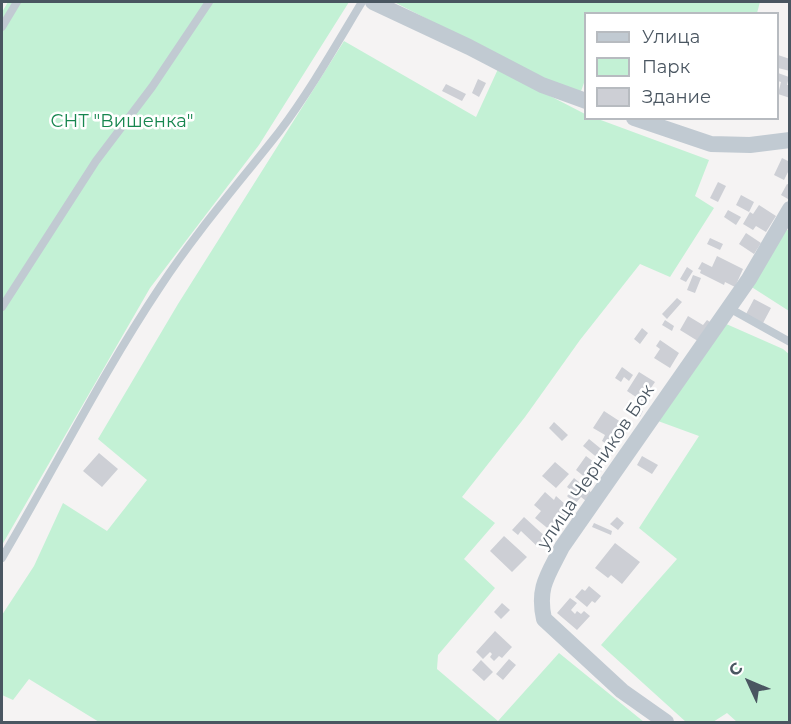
<!DOCTYPE html>
<meta charset="utf-8">
<style>
body{margin:0}
#map{position:relative;width:791px;height:724px;overflow:hidden;background:#f5f3f3;font-family:Montserrat,sans-serif}
canvas{display:block}
.frame{position:absolute;inset:0;border:3px solid #4a5661;pointer-events:none}
.legend{position:absolute;left:584px;top:12px;width:195px;height:108px;box-sizing:border-box;background:#fff;border:2px solid #b7bbc0;margin:0;padding:8px 10px;list-style:none;font-size:18px;color:#4a5661}
.legend li{display:flex;align-items:center;gap:12px;height:30px}
.legend b{width:30px;border:2px solid #b7bbc0}
.north{position:absolute;left:719px;top:652px;width:60px;height:60px;-webkit-text-stroke:4px #fff;paint-order:stroke;rotate:314deg;font-size:16px;font-weight:700;line-height:24px;text-align:center;color:#4a5661}
.north::after{content:'';display:block;margin:auto;width:21px;height:27px;background:#4a5661;clip-path:polygon(50% 0,100% 100%,50% 72%,0 100%)}
</style>
<div id="map">
<canvas width="791" height="724"></canvas>
<div class="frame"></div>
<ul class="legend">
<li><b style="height:8px;background:#c1cad2"></b>Улица</li>
<li><b style="height:16px;background:#c3f1d5"></b>Парк</li>
<li><b style="height:16px;background:#cdcfd5"></b>Здание</li>
</ul>
<div class="north">С</div>
</div>
<script>
const ctx = document.querySelector('canvas').getContext('2d');
ctx.lineJoin = 'round';
function fill(path, color) { ctx.fillStyle = color; ctx.fill(path, 'evenodd'); }
function strokePath(path, color, width, dash) { ctx.strokeStyle = color; ctx.lineWidth = width; ctx.lineCap = dash ? 'butt' : 'round'; ctx.setLineDash(dash || []); ctx.stroke(path); }
function drawText(font, color, halo, rows, align = 'center') {
  ctx.font = font + ' Montserrat,sans-serif'; ctx.lineWidth = 5; ctx.setLineDash([]); ctx.textBaseline = 'middle'; ctx.strokeStyle = halo; ctx.fillStyle = color; for (const [text, x, y, turn = 0] of rows) {
    ctx.save(); ctx.translate(x, y); ctx.rotate((+turn || 0) * Math.PI / 180); ctx.textAlign = isNaN(turn) ? turn : align; if (halo) ctx.strokeText(text, 0, 0); ctx.fillText(text, 0, 0); ctx.restore();
  }
}
const green = new Path2D(`
 M8 2H349L259 145 150 288 2 545V12Z
 M394 2H760L757 13 586 14 585 80 579 97Z
 M344 41 476 117 498 69 585 114 586 118 598 119 709 160 695 196 714 208 670 277 640 264 580 340 525 417 462 497 495 523 464 559 495 588 438 655 437 669 498 721 559 653 644 722H99L29 679 13 700 2 695V615L34 566 63 503 107 531 147 480 98 439 178 304Z
 M784 228 789 231V311L750 286Z
 M724 323 783 349 790 355 789 722H737L727 713 713 722H686L601 645 677 559 639 528 699 436 658 421Z`);
const building = new Path2D(`
 M778 55 790 59V71L778 68Z
 M778 73 789 77 787 85H790V98L778 94 781 82 778 81Z
 M478 79 486 83 479 97 472 93Z
 M446 84 466 94 462 101 442 91Z
 M782 158 790 162V168L784 180 774 175Z
 M718 182 726 186 718 202 710 198Z
 M787 184 790 185 788 199 781 195Z
 M741 195 754 202 749 212 736 205Z
 M759 205 776 216 766 232 756 226 753 230 743 224 750 212 753 214Z
 M728 210 741 217 736 225 724 217Z
 M746 233 761 243 754 254 739 244Z
 M710 238 723 244 720 250 707 244Z
 M717 256 743 269 735 287 725 282 724 285 700 273 701 270 698 269 702 262 712 267Z
 M687 267 693 271 686 282 680 279Z
 M693 275 701 278 695 293 687 290Z
 M677 298 682 302 667 319 662 314Z
 M754 299 771 308 763 323 746 314Z
 M688 316 703 325 707 320 713 324 701 343 680 330Z
 M665 320 674 326 672 331 662 325Z
 M642 328 648 333 640 344 634 339Z
 M660 340 679 353 670 368 654 358 660 349 656 346Z
 M622 367 633 375 629 381 624 377 621 382 615 378Z
 M639 372 655 382 642 401 627 391Z
 M628 402 643 411 640 417 624 408Z
 M604 411 630 428 620 444 614 440 610 446 602 441 605 435 593 428Z
 M554 422 568 435 562 441 549 428Z
 M589 439 611 457 605 464 583 446Z
 M99 453 118 469 102 487 83 471Z
 M586 456 603 469 592 483 576 470Z
 M642 456 658 465 652 474 637 465Z
 M555 462 569 474 556 488 542 476Z
 M574 478 592 493 586 501 581 497 575 504 567 496 572 491 567 487Z
 M545 492 554 500 556 496 566 505 563 508 568 512 551 531 535 518 541 511 534 505Z
 M524 517 548 539 539 548 521 531 518 535 512 530Z
 M617 517 624 523 618 530 610 524Z
 M594 523 612 531 611 535 592 527Z
 M504 536 527 557 512 572 490 551Z
 M615 543 640 562 622 584 611 575 608 578 595 568Z
 M589 586 601 596 595 603 592 601 587 607 575 597 582 589 585 591Z
 M570 598 577 603 571 610 575 614 577 611 581 614 584 611 590 616 577 630 557 613Z
 M502 603 510 610 501 619 494 612Z
 M495 631 512 647 502 658 499 656 494 661 490 657 492 654 490 652 483 659 476 652Z
 M509 659 516 665 503 680 496 674Z
 M481 660 493 672 484 681 472 670Z`);
const lane = new Path2D(`
 M2 27 17 2
 M2 307 96 161 152 87 209 2
 M729 308 790 342
 M2 558C55 468 102 374 160 287 196 232 239 183 279 132 310 91 336 45 362 2`);
const street = new Path2D(`
 M373 2 469 47 542 85 586 101
 M634 118 711 144 750 145 790 140
 M666 722 622 691 544 619C537 587 548 575 562 547L749 279 790 209`);
const parkNames = [
 ["СНТ \"Вишенка\"",122,122]
];
const streetNames = [
 ["улица Черников Бок",596,467,-56]
];
fill(green, '#c3f1d5');
fill(building, '#cdcfd5');
strokePath(lane, '#c1cad2', 8);
strokePath(street, '#c1cad2', 16);
drawText('18px', '#17864f', '#fff', parkNames);
drawText('18px', '#4a5661', '#fff', streetNames);
</script>
